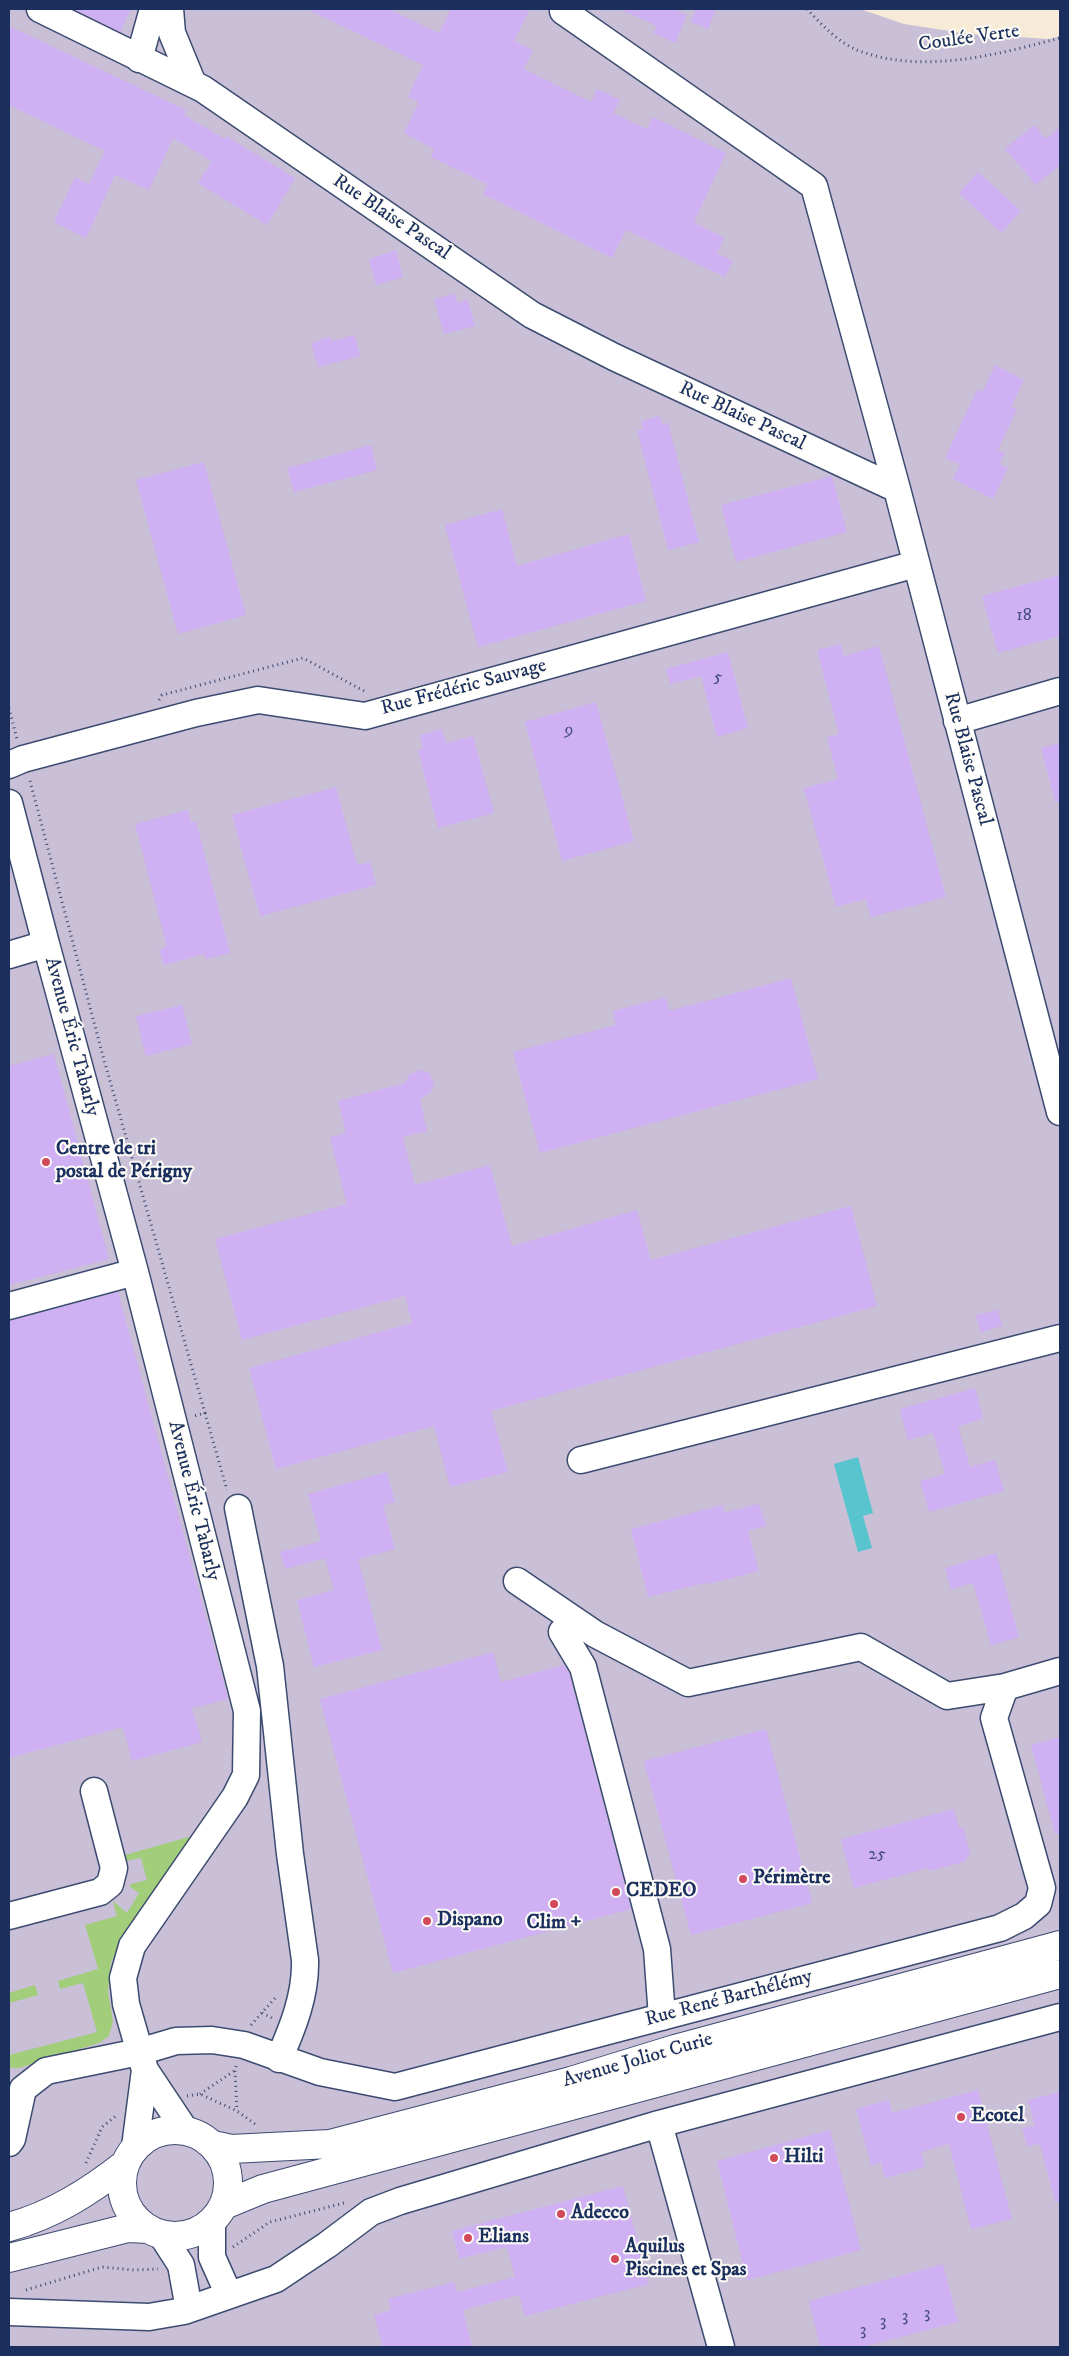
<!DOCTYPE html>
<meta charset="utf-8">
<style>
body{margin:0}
#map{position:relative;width:1069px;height:2356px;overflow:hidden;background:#f7ebd8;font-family:"IM FELL DW Pica",serif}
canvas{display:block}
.frame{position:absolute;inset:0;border:10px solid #1b2f5e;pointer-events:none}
</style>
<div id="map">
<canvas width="1069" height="2356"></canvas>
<div class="frame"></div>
</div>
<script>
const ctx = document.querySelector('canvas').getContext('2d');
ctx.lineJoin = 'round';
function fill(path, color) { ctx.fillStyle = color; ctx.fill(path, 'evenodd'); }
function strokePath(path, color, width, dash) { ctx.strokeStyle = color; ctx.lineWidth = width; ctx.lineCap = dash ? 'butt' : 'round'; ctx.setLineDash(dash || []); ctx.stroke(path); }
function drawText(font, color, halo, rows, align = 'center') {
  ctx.font = font + ' "IM FELL DW Pica",serif'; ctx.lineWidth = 4; ctx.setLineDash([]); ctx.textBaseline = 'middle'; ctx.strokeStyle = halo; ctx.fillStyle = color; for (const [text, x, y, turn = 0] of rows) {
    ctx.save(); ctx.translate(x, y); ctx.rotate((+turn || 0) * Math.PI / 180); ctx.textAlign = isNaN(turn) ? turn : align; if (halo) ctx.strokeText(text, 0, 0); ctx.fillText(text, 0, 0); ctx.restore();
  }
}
const industrial = new Path2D(`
 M9 9H860L904 24 969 34 1049 39 1060 36V2347H9Z`);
const green = new Path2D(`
 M192 1836 111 1962 108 1992 113 2021 109 2036 99 2043 19 2068H9V2055L97 2032 83 1983 60 1989 58 1981 98 1969 85 1925 117 1916 113 1901 127 1913 139 1893 130 1887 131 1884 147 1880 141 1858 125 1861V1855Z
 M35 1985 38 1995 9 2003V1993Z`);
const water = new Path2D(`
 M858 1457 873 1513 863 1516 872 1548 858 1552 834 1464Z`);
const building = new Path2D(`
 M74 9H131L120 32Z
 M307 9H388L439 33 451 9H530L514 41 533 50 524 69 591 102 597 89 620 100 613 113 647 129 653 117 726 153 694 222 724 238 717 253 733 261 725 277 626 230 612 258 483 194 487 184 431 157 434 149 404 133 419 102 408 97 423 65Z
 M620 9H674L687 15 675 43 653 33 657 26Z
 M696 9H716L708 29 691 22Z
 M9 26 186 110 184 115 225 139 226 136 295 178 267 225 198 183 212 161 173 138 149 190 115 175 86 238 54 222 75 177 89 184 105 151 9 105Z
 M1034 125 1046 139 1060 127V165L1036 185 1005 149Z
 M978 172 1021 211 1001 233 959 193Z
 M396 250 403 277 376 285 369 259Z
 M455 294 458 303 468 300 475 326 444 334 434 299Z
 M355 335 360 356 318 367 311 343 330 337 332 341Z
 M995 365 1024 380 1011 407 1017 409 998 450 1005 453 999 464 1008 468 993 499 953 479 960 464 945 458 977 390 983 392Z
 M659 416 662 424 668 423 699 542 668 550 637 430 643 429 641 421Z
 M371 445 377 470 294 492 287 468Z
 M204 462 246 615 178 634 136 480Z
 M832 476 847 532 736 562 721 505Z
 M502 509 517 566 629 534 646 601 478 647 445 525Z
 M1060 575V636L998 653 982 596Z
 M841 644 844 656 879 646 946 897 871 917 866 899 836 907 804 788 838 779 827 737 839 734 817 650Z
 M728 652 748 728 717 737 701 676 670 684 666 669Z
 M596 702 634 841 562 861 525 722Z
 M442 729 446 743 473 736 494 813 438 828 418 750 423 749 420 735Z
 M1060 743V801L1055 802 1041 748Z
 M336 787 357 865 370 862 376 885 260 916 232 815Z
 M188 810 191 823 196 821 230 953 206 959 204 954 164 965 159 950 167 947 135 824Z
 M791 978 818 1079 540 1153 513 1052 616 1025 613 1011 666 997 669 1011Z
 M182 1005 192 1044 146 1056 136 1016Z
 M54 1054 109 1259 9 1285V1066Z
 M419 1070 429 1073 434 1083 430 1093 420 1099 427 1131 403 1137 415 1185 490 1165 512 1246 637 1210 651 1260 851 1206 877 1306 491 1411 508 1472 450 1487 434 1426 276 1469 249 1368 412 1323 405 1296 242 1340 215 1239 347 1204 330 1137 346 1133 338 1101 405 1083 409 1075Z
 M118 1292 228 1699 192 1708 202 1742 132 1761 123 1727 9 1758V1321Z
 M998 1310 1002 1326 980 1332 976 1315Z
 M975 1388 983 1419 958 1426 970 1467 995 1460 1004 1491 929 1512 920 1481 945 1474 933 1433 908 1440 900 1409Z
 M387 1472 395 1502 383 1505 395 1549 358 1559 382 1650 314 1667 297 1600 334 1590 325 1558 285 1569 280 1552 321 1541 308 1494Z
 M759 1504 766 1526 748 1531 759 1571 709 1584V1582L648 1597 631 1529 723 1505 724 1513Z
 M996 1553 1019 1637 991 1645 973 1583 951 1589 945 1568Z
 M493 1652 501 1682 564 1665 569 1673 631 1909 393 1973 320 1699Z
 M766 1729 812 1903 691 1935 644 1761Z
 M1060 1737V1834H1055L1031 1745Z
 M954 1809 959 1828 963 1827 970 1854 964 1862 929 1871 928 1868 854 1888 841 1839Z
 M978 2090 1012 2219 971 2229 949 2144 921 2152 925 2167 885 2178 881 2162 871 2165 856 2109 889 2100 892 2113Z
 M1060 2092V2202H1055L1040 2144 1027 2146 1022 2128 1035 2126 1028 2100Z
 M830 2130 861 2250 747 2280 717 2161Z
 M623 2186 649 2284 525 2316 519 2295 463 2310 472 2347H383L374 2315 391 2310 388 2299 454 2282 457 2292 515 2277 507 2247 459 2259 452 2231Z
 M943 2264 958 2322 862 2347H820L809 2301Z`);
const path = new Path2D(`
 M807 9C821 24 838 42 857 50 921 75 996 55 1060 38
 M159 700 162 695 303 658 366 692
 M9 708 17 739
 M30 781 104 1060 205 1413 194 1416
 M205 1413 227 1490
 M262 2013 272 2018
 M251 2025 277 1996
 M236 2066 235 2070 237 2111
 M200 2094 234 2071
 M187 2096 200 2094 237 2111 255 2124
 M86 2163 102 2127 117 2115
 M233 2247 270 2222 344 2203
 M26 2290 102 2267 134 2270 158 2269`);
const minor = new Path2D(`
 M40 9 203 89 532 315 614 357 897 489
 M170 9 172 33 193 84
 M563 11 814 186 897 489 1060 1112
 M139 59 153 9
 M957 721 1060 691
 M9 765 23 759 196 713 258 700 365 716 916 564
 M9 803 46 944
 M9 955 46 944 135 1272 247 1711 246 1775 235 1797 132 1946 123 1978 126 2004 145 2070 185 2130
 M9 1306 135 1272
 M581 1460 1060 1338
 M238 1508 270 1666 290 1854 305 1960C306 1995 293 2027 279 2059
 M517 1581 595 1634 688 1683 861 1647 947 1696 1005 1687
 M562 1632 583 1667 657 1949 662 2017
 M9 1916 100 1892 110 1884 114 1868 94 1791
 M23 2089 46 2071 139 2052 176 2041 212 2040 244 2045 320 2072 395 2087 1000 1928 1024 1916 1038 1904 1042 1888 994 1718 1005 1687 1060 1671
 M659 2124 721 2347
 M9 2143 12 2139 23 2089
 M135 2147 145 2070
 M212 2222V2257L229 2295
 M161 2234 181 2265 189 2309
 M9 2312 149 2317 184 2311 276 2279 327 2245 371 2212 400 2201 659 2124 1060 2017`);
const major = new Path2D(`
 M122 2183a53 53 0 1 1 106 0a53 53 0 1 1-106 0Z
 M213 2145 231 2149 330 2144 571 2081 675 2049 1060 1945
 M224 2205 263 2189 1060 1974
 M9 2227C53 2215 89 2192 125 2164
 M9 2258 128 2228 149 2229`);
const markers = [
 [46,1162,5,"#d1495b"],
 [743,1879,5,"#d1495b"],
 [616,1892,5,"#d1495b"],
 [554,1904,5,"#d1495b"],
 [427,1921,5,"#d1495b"],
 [961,2117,5,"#d1495b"],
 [774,2158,5,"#d1495b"],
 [561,2214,5,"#d1495b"],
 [468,2238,5,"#d1495b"],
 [615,2259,5,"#d1495b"]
];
const numberNames = [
 ["18",1024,616],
 ["5",718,678],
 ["9",569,731],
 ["25",877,1855],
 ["3",927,2314],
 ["3",905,2317],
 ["3",883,2322],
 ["3",863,2331]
];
const streetNames = [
 ["Coulée Verte",969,39,-8],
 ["Rue Blaise Pascal",391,218,34],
 ["Rue Blaise Pascal",742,417,25],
 ["Rue Frédéric Sauvage",464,688,-15],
 ["Rue Blaise Pascal",967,759,75],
 ["Avenue Éric Tabarly",71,1037,75],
 ["Avenue Éric Tabarly",193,1501,76],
 ["Rue René Barthélémy",729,1999,-15],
 ["Avenue Joliot Curie",638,2061,-16]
];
const poiNames = [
 ["Centre de tri",56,1150],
 ["postal de Périgny",56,1173],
 ["Périmètre",753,1879],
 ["CEDEO",626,1892],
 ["Dispano",437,1921],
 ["Clim +",554,1924,"center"],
 ["Ecotel",971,2117],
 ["Hilti",784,2158],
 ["Adecco",571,2214],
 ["Elians",478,2238],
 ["Aquilus",625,2248],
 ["Piscines et Spas",625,2271]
];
fill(industrial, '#c9bfd7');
fill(green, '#a2ce7b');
fill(water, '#58c5ce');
fill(building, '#cfb0f3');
strokePath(minor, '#3c4b70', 29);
strokePath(major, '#3c4b70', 30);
strokePath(path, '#3c4b70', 3, [1, 4]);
strokePath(minor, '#fff', 26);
strokePath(major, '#fff', 28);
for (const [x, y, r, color] of markers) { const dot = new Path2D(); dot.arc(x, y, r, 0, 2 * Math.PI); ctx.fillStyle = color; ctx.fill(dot); strokePath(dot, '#fdfcf7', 2); }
drawText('18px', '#484f83', null, numberNames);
drawText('20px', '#1b2f5e', '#fdfcf7', streetNames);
drawText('bold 20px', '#1b2f5e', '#fdfcf7', poiNames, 'left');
</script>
